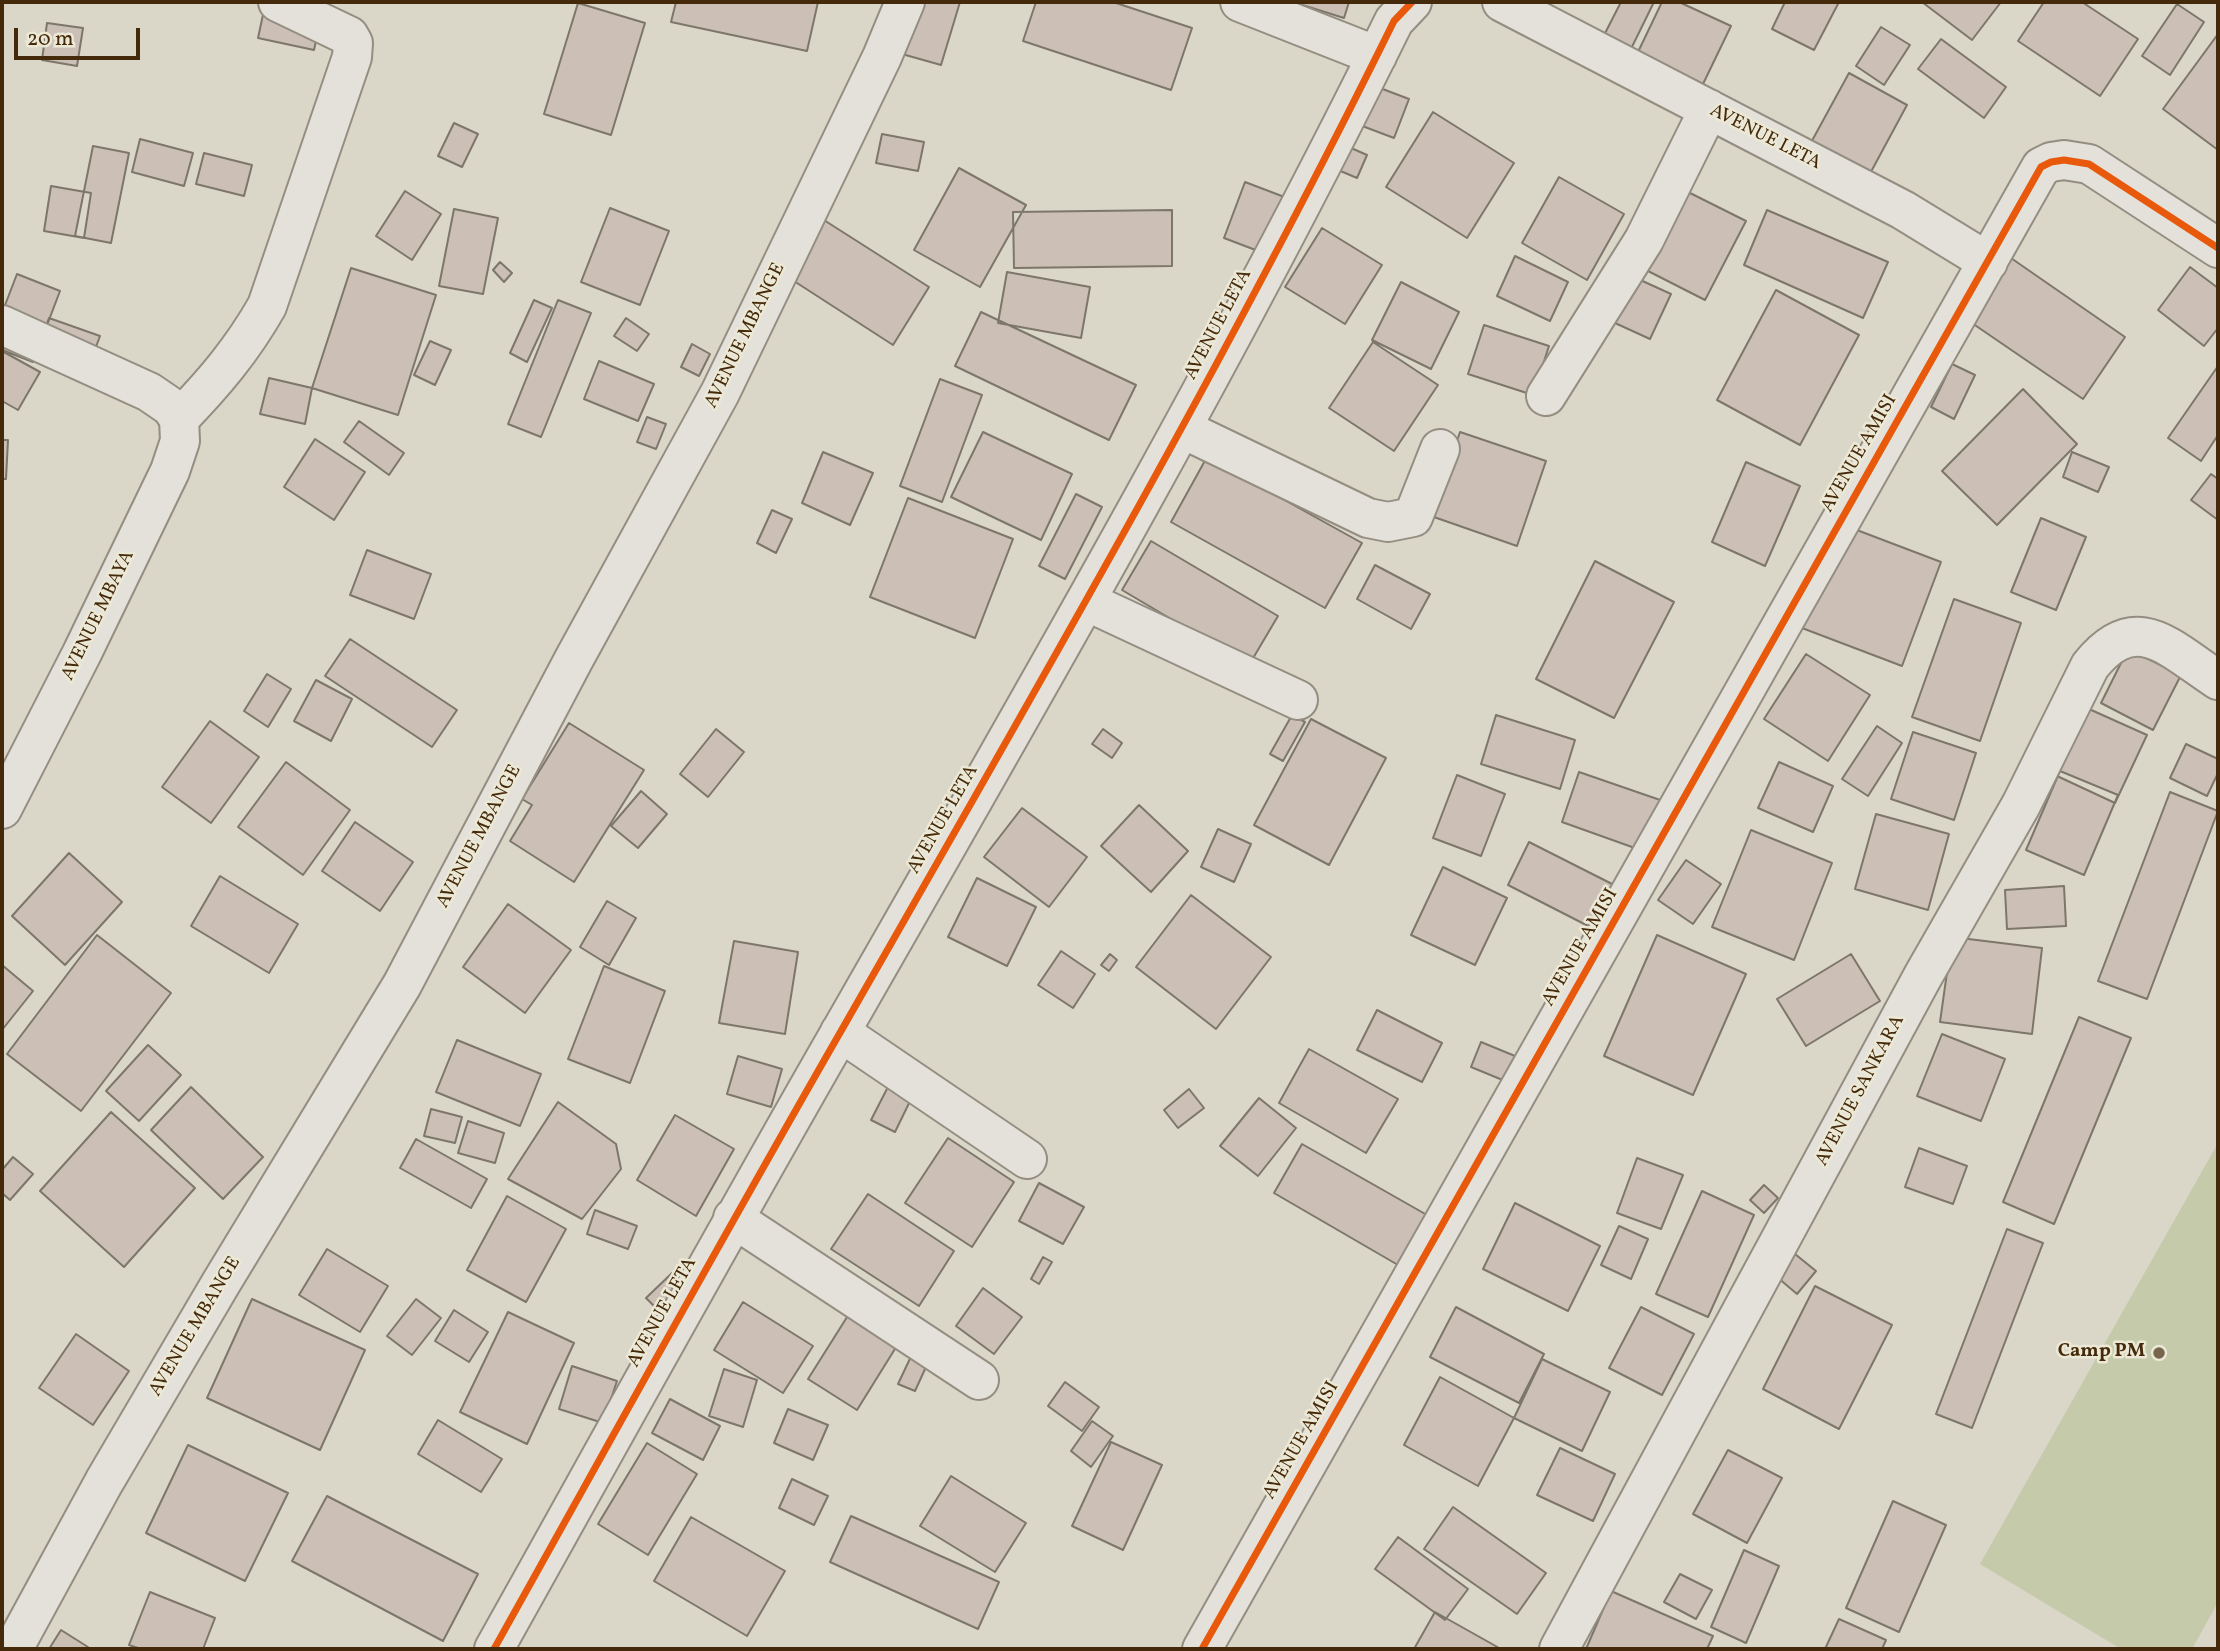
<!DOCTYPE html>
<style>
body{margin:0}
#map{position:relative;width:2220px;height:1651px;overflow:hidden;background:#dad6c8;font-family:Vollkorn,serif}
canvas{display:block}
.frame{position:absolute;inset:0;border:4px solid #44290a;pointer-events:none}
.scale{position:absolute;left:14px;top:28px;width:126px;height:32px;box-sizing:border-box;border:4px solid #44290a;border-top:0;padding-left:9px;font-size:21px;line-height:24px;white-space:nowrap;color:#44290a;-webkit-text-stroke:5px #ece8d6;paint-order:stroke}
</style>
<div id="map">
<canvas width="2220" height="1651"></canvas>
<div class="frame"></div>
<div class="scale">20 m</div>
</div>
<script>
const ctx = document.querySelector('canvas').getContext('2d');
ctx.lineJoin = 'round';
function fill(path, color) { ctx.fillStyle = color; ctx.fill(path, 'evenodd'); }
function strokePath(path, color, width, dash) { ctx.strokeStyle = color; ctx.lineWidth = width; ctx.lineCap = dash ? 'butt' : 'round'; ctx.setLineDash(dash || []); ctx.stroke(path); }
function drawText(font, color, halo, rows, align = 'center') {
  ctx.font = font + ' Vollkorn,serif'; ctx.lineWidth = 5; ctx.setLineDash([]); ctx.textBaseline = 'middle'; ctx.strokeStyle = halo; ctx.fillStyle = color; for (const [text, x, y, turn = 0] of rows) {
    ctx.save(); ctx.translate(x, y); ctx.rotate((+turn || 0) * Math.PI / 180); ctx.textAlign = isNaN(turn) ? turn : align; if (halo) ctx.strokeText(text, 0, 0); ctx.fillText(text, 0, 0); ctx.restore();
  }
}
const green = new Path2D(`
 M2218 1143V1602L2192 1649H2121L1980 1564Z`);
const building = new Path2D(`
 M676 2H818L807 51 671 22Z
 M917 2H960L941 65 902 54Z
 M1036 2H1113L1192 28 1171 90 1023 41Z
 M1293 2H1349L1344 18Z
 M1621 2H1654L1627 57 1600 43Z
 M1662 2H1679L1731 26 1703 84 1638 52Z
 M1785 2H1839L1814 50 1772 29Z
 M1922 2H2001L1972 40Z
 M2044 2H2082L2138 39 2100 96 2018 41Z
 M578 3 645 23 611 135 544 114Z
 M2177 4 2204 22 2170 75 2142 56Z
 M264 10 320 22 314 50 258 38Z
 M47 23 83 28 77 66 42 60Z
 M1881 27 1910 45 1884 85 1856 66Z
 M2218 34V150L2163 109Z
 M1941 39 2006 87 1984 118 1918 69Z
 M1849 73 1907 105 1866 181 1808 148Z
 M1372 85 1409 99 1394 138 1357 124Z
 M1433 112 1514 163 1467 238 1386 187Z
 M454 123 478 134 462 167 438 156Z
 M882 134 924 142 918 171 876 163Z
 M140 139 193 153 184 186 132 172Z
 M1342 144 1367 155 1357 178 1331 167Z
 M93 146 129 153 111 243 75 236Z
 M204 153 252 165 244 196 196 184Z
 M959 168 1026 205 980 287 914 250Z
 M1559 177 1624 214 1587 280 1522 243Z
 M1245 182 1287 198 1266 254 1224 238Z
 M51 186 91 193 84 238 44 231Z
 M405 191 441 214 412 260 376 236Z
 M1688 192 1746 221 1705 300 1648 271Z
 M610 208 669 231 640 305 581 282Z
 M454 209 498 218 483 294 439 286Z
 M1172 210V266L1014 268 1013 212Z
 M1767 210 1888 262 1863 318 1744 265Z
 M816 215 929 287 893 345 780 272Z
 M1322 228 1382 265 1345 324 1285 287Z
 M1515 256 1568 282 1550 321 1497 296Z
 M2008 256 2125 337 2083 399 1966 319Z
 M500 262 512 273 504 282 493 270Z
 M2190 267 2218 288V328L2204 346 2158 310Z
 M351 268 436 295 398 415 312 388Z
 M1007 272 1090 287 1081 338 998 323Z
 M1625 273 1671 294 1650 339 1604 318Z
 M17 274 60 291 33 362 2 350V313Z
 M1401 282 1459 312 1431 369 1372 340Z
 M1776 290 1859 335 1800 445 1717 400Z
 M534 300 552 308 527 362 510 353Z
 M558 300 591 313 541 437 508 424Z
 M981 312 1136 385 1109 440 955 366Z
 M49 318 100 336 86 374 35 356Z
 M626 318 649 334 637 351 614 336Z
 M1484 325 1549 346 1533 395 1468 374Z
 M430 341 451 350 435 385 414 375Z
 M1373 342 1438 385 1394 451 1329 408Z
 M692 344 710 354 699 376 681 367Z
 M2 351 40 372 18 410 2 401Z
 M599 361 654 384 638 421 584 399Z
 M1952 364 1975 375 1954 419 1931 407Z
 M2218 366V435L2201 461 2168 438Z
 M269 378 312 388 305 424 260 414Z
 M940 379 982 395 942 502 900 486Z
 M2023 389 2077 444 1997 525 1942 471Z
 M647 417 666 424 656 449 637 442Z
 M359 421 404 453 389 475 344 442Z
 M983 432 1072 474 1041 540 951 497Z
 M1460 432 1546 461 1517 546 1431 516Z
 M315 439 365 472 334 520 284 487Z
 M2 440H8L6 479H2Z
 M823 452 873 473 850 525 802 503Z
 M2072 452 2109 467 2098 492 2063 477Z
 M1207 457 1362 543 1325 608 1171 522Z
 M1746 462 1800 486 1765 566 1712 542Z
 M2211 474 2218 479V520L2191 500Z
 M1076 494 1102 507 1065 579 1039 566Z
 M908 498 1013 539 975 638 870 597Z
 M772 510 792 519 776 553 757 543Z
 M2041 518 2086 537 2056 610 2011 592Z
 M1841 524 1941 562 1902 666 1802 628Z
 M1151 541 1278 616 1249 665 1122 590Z
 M367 550 431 574 414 619 350 595Z
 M1595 561 1674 602 1614 718 1536 679Z
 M1375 565 1430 594 1411 629 1357 599Z
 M1954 599 2021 623 1980 741 1912 717Z
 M350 639 457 710 432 747 325 676Z
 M2128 649 2181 675 2153 730 2101 703Z
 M1806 654 1870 695 1828 761 1764 719Z
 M267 674 291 689 268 727 244 711Z
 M316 680 352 699 331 741 294 721Z
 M2089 709 2147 735 2115 803 2057 776Z
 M1292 715 1305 722 1283 761 1270 754Z
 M1496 715 1575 740 1560 789 1481 764Z
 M1311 719 1386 758 1329 865 1254 825Z
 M210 721 259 757 211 823 162 787Z
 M569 723 644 770 574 882 510 841 532 805 522 799Z
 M1877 726 1902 743 1868 796 1842 779Z
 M716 729 744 752 708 797 680 774Z
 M1103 729 1122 743 1112 758 1092 744Z
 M1913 732 1976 753 1954 820 1891 799Z
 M2186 744 2218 759V773L2207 796 2170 778Z
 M286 762 350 810 303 875 238 827Z
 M1779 762 1833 786 1813 832 1758 808Z
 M2060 771 2118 795 2084 875 2026 850Z
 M1579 772 1663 801 1646 852 1562 822Z
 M1457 775 1505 794 1481 856 1433 838Z
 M641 791 667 814 638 848 611 826Z
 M2170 792 2218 811 2147 999 2098 981Z
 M1139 805 1188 851 1151 892 1101 846Z
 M1022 808 1087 857 1049 907 984 857Z
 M1876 814 1949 834 1928 910 1855 889Z
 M355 822 413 862 380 911 322 871Z
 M1218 829 1251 844 1234 882 1201 867Z
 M1751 830 1832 863 1794 960 1712 927Z
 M1529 842 1618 887 1596 930 1508 885Z
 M69 853 122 902 65 965 12 916Z
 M1686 860 1721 884 1693 924 1658 900Z
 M1443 867 1507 898 1475 965 1411 935Z
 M220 876 298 924 269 973 191 926Z
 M977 878 1036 907 1007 966 948 937Z
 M2064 886 2066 926 2007 929 2005 890Z
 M1191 895 1271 957 1216 1029 1136 967Z
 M607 901 636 918 609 965 580 947Z
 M508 904 571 950 525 1013 463 967Z
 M97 935 171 993 81 1111 7 1054Z
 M1657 935 1746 974 1693 1095 1604 1056Z
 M1952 937 2042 948 2032 1034 1940 1022Z
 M734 941 798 952 785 1034 719 1023Z
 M1061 951 1095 974 1073 1008 1038 985Z
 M1110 954 1117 960 1109 971 1101 965Z
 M1851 954 1880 1001 1806 1046 1777 999Z
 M2 965 33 991 2 1030Z
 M604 966 665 991 630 1083 568 1059Z
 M1377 1010 1442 1043 1422 1082 1357 1050Z
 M2079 1017 2131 1038 2054 1224 2003 1202Z
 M1942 1034 2005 1059 1981 1121 1917 1096Z
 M457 1040 541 1074 520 1126 436 1092Z
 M1481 1042 1515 1056 1505 1081 1471 1067Z
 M148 1045 181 1075 139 1121 106 1091Z
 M1309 1049 1398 1099 1366 1153 1279 1103Z
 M738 1056 782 1069 771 1107 727 1094Z
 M890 1083 913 1095 895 1132 871 1120Z
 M191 1087 263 1157 223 1199 151 1130Z
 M1189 1089 1204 1108 1178 1128 1164 1110Z
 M1259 1098 1296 1128 1258 1176 1220 1146Z
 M558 1102 616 1144 621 1169 582 1219 508 1179Z
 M431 1109 462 1117 455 1143 424 1136Z
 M111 1112 195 1188 124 1267 40 1191Z
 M675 1115 734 1149 696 1216 637 1180Z
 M468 1121 504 1133 495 1163 458 1153Z
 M948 1138 1014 1182 972 1247 905 1203Z
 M416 1139 487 1179 471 1208 400 1168Z
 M1302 1144 1427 1215 1398 1265 1274 1193Z
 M1919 1148 1967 1166 1953 1204 1905 1187Z
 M13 1157 33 1174 10 1200 2 1193V1170Z
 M1637 1158 1683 1175 1661 1229 1617 1213Z
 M1039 1183 1084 1207 1063 1244 1019 1221Z
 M1764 1185 1778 1198 1764 1213 1750 1200Z
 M1702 1191 1754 1215 1708 1317 1656 1294Z
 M868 1194 954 1251 919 1306 831 1249Z
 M507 1196 566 1229 526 1302 467 1270Z
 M1515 1203 1600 1246 1568 1311 1483 1269Z
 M595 1210 637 1226 628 1249 587 1234Z
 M1619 1226 1648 1239 1631 1279 1601 1265Z
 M2007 1229 2043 1243 1972 1428 1936 1414Z
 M327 1249 388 1286 360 1332 299 1295Z
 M1795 1254 1816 1271 1797 1294 1777 1277Z
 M1043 1257 1052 1262 1039 1284 1031 1279Z
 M672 1273 687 1289 661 1313 646 1298Z
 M1815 1286 1892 1325 1839 1429 1763 1389Z
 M983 1288 1022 1317 994 1354 956 1326Z
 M252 1299 365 1350 320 1450 207 1398Z
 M416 1299 441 1318 412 1355 387 1336Z
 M743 1302 813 1346 783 1393 714 1350Z
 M854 1306 903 1336 857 1410 808 1379Z
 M1456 1307 1544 1354 1519 1403 1430 1357Z
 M1641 1307 1694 1334 1662 1395 1609 1368Z
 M454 1310 488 1332 469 1362 435 1341Z
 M508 1312 574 1343 527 1444 460 1412Z
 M76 1334 129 1371 93 1425 39 1388Z
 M915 1348 931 1356 915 1391 898 1384Z
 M1542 1359 1610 1392 1582 1451 1514 1418Z
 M572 1366 617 1381 603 1423 559 1409Z
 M724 1369 757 1380 743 1427 709 1416Z
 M1440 1377 1514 1418 1478 1486 1404 1445Z
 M1065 1382 1099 1407 1082 1431 1048 1406Z
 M670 1399 720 1426 703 1460 652 1433Z
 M788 1409 828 1425 813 1460 774 1443Z
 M438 1420 502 1459 481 1492 418 1454Z
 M1092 1421 1113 1436 1091 1467 1071 1451Z
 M1111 1442 1162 1465 1123 1550 1072 1526Z
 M647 1443 697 1474 648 1555 598 1524Z
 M188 1445 288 1493 245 1581 146 1533Z
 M1560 1448 1615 1474 1593 1521 1537 1495Z
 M1728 1450 1782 1478 1747 1543 1693 1514Z
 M951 1476 1026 1523 995 1572 920 1526Z
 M792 1479 828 1496 814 1525 779 1508Z
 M327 1496 478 1574 443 1641 292 1561Z
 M1893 1501 1946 1525 1899 1632 1846 1608Z
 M1453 1507 1546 1573 1517 1614 1424 1549Z
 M851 1516 999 1582 978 1629 830 1562Z
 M691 1517 785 1571 747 1636 654 1581Z
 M1398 1537 1468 1589 1445 1620 1375 1569Z
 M1744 1550 1779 1566 1746 1643 1711 1627Z
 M1680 1574 1712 1590 1696 1619 1664 1602Z
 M1611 1591 1713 1636 1707 1649H1586Z
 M150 1592 215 1618 203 1649H141L129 1645Z
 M1435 1612 1501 1649H1414Z
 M1839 1619 1886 1640 1882 1649H1825Z
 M61 1630 88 1647 87 1649H49Z`);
const street = new Path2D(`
 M1240 2 1377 56
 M1502 2 1903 210 1988 262
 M2 325 149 392 171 407 179 419
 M1546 396 1644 240 1709 109
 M179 419C214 383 242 350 267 306L352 57 353 43 349 36 278 2
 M1183 429 1368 518 1388 522 1413 517 1440 449
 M1088 602 1298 700
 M2 809 82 653 170 471 180 441 179 419
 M840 1032 1027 1159
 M733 1218 979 1380
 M13 1649 104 1482 221 1283 402 985 574 659 720 393 882 57 905 2
 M494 1649C608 1445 721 1240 837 1038 1029 702 1223 368 1394 21L1412 2
 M1202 1649 2041 167 2051 162 2064 160 2089 164 2218 248
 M1559 1649 1923 976 2021 805 2090 666C2136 608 2170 649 2218 680`);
const cycleway = new Path2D(`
 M494 1649C608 1445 721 1240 837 1038 1029 702 1223 368 1394 21L1412 2
 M1202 1649 2041 167 2051 162 2064 160 2089 164 2218 248`);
const markers = [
 [2159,1353,7,"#78664c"]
];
const streetNames = [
 ["AVENUE LETA",1765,138,27],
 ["AVENUE LETA",1219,325,-62],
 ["AVENUE MBANGE",746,336,-64],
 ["AVENUE AMISI",1860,454,-60],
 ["AVENUE MBAYA",99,616,-64],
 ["AVENUE LETA",944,820,-60],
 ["AVENUE MBANGE",480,837,-62],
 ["AVENUE AMISI",1581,948,-60],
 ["AVENUE SANKARA",1861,1091,-62],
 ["AVENUE LETA",663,1313,-61],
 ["AVENUE MBANGE",196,1327,-59],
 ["AVENUE AMISI",1302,1441,-60]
];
const poiNames = [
 ["Camp PM",2145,1353]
];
fill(green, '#c5caaa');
fill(building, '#ccc0b6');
strokePath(building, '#7d766a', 2);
strokePath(street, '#948e82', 42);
strokePath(street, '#e3e1da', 38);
strokePath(cycleway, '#e8590c', 7);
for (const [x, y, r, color] of markers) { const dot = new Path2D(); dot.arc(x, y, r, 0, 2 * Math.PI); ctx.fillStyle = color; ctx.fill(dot); strokePath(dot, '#ece8d6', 2.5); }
drawText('19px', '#44290a', '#ece8d6', streetNames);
drawText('bold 19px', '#44290a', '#ece8d6', poiNames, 'right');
</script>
